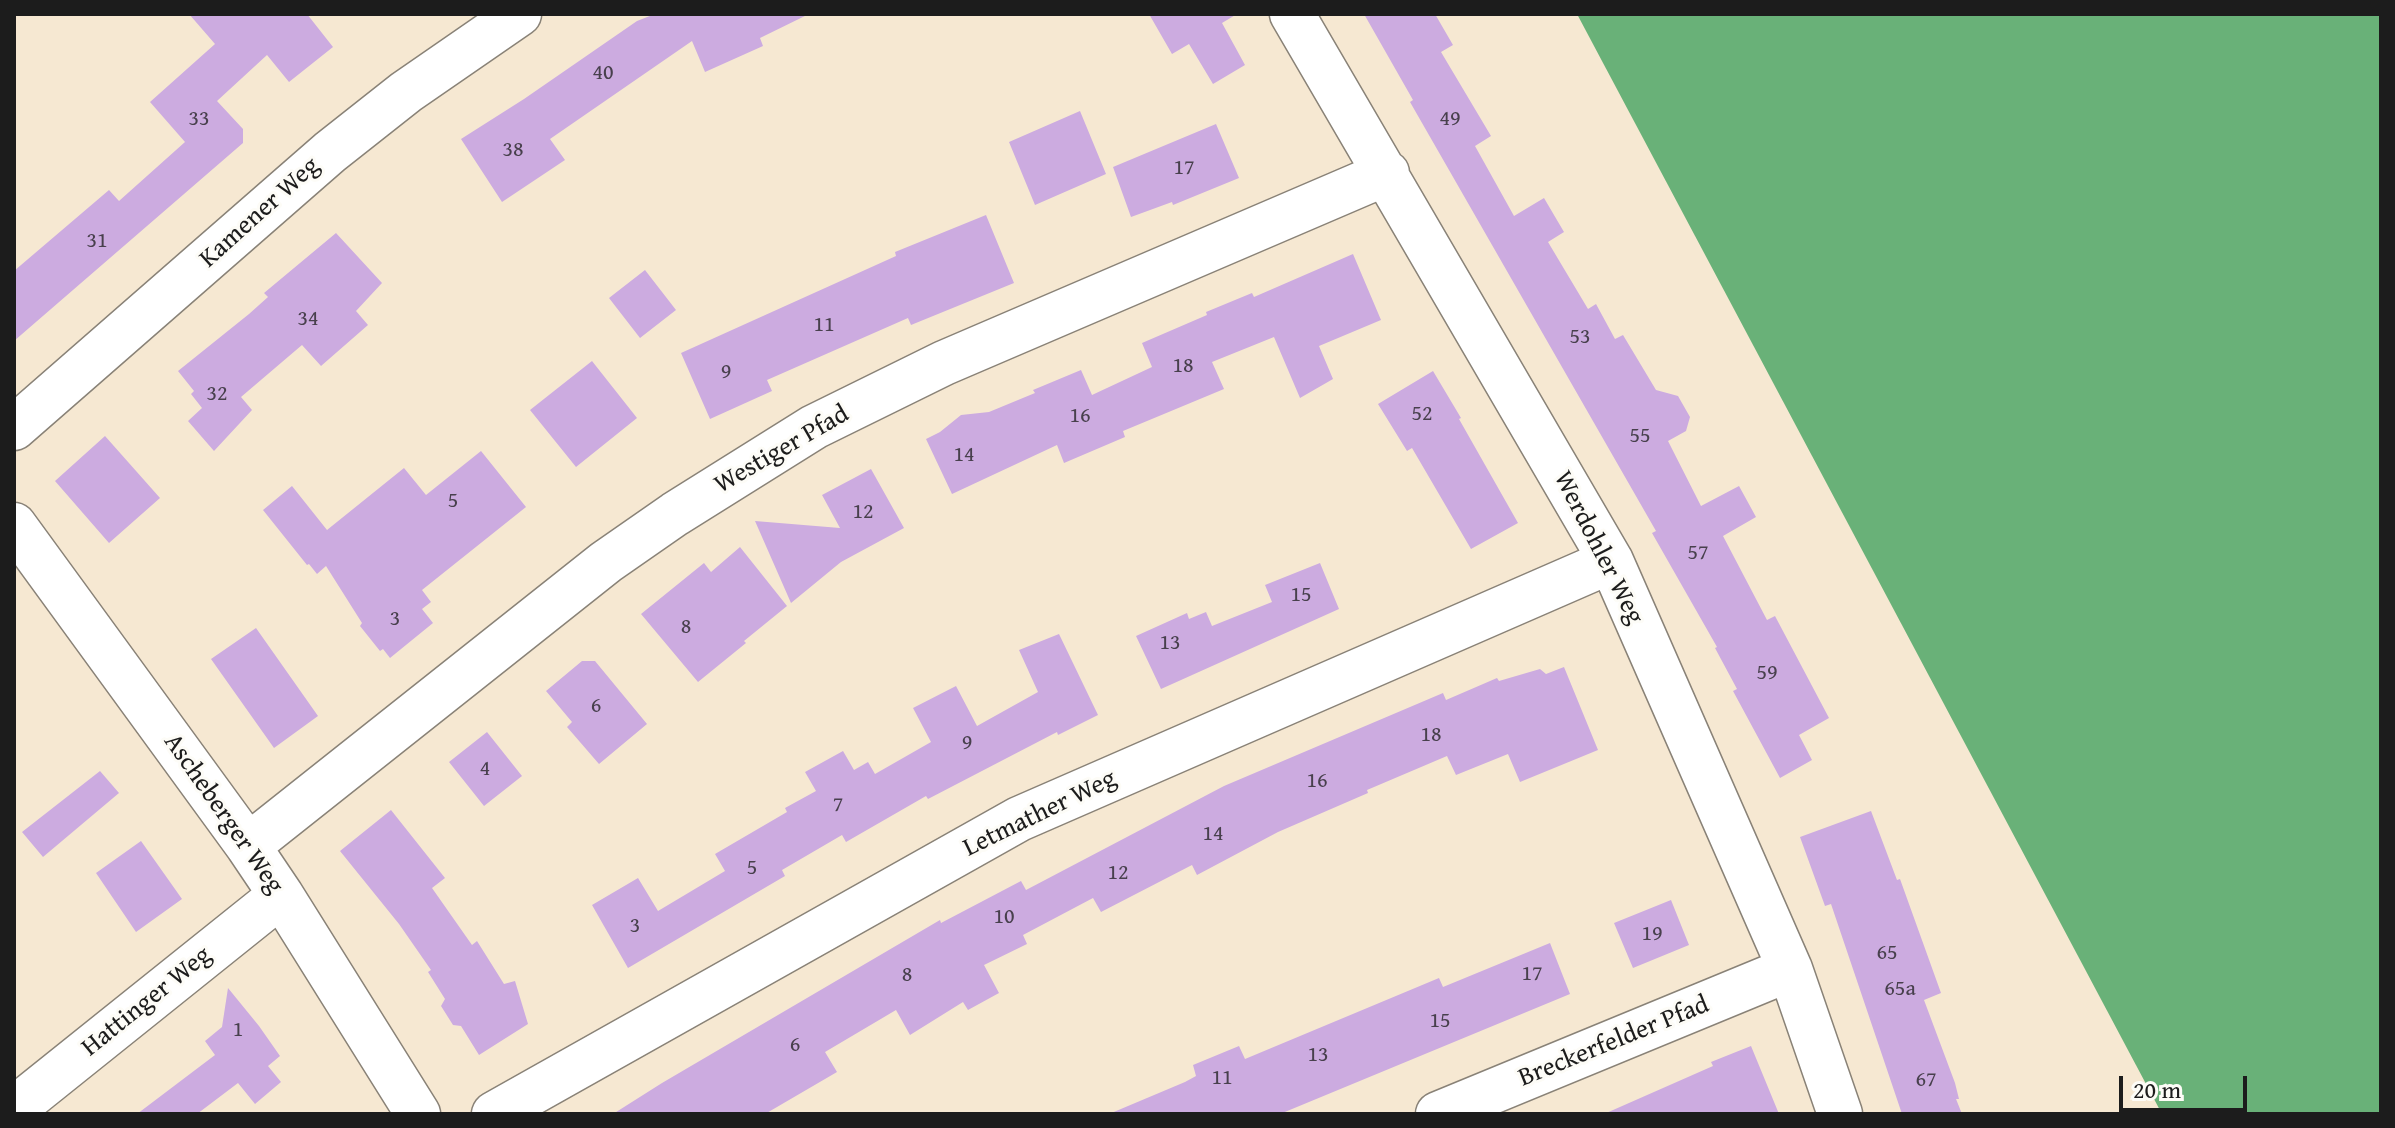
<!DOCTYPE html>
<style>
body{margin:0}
#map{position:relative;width:2395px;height:1128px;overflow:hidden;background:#f6e8d2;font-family:"Gentium Book Plus",serif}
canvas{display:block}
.frame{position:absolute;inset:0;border:16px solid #1c1c1c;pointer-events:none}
.scale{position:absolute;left:2119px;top:1076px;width:128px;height:36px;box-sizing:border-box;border:4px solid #1c1c1c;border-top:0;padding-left:10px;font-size:24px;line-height:28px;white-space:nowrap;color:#1c1c1c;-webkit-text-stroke:6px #fdfcf7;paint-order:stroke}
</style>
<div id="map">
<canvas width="2395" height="1128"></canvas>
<div class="frame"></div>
<div class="scale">20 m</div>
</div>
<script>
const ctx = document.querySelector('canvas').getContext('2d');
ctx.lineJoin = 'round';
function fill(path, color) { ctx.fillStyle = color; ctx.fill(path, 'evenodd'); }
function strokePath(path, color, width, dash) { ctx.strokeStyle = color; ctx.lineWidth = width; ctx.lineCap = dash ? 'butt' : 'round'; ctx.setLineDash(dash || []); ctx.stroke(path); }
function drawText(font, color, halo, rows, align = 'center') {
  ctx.font = font + ' "Gentium Book Plus",serif'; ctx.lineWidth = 6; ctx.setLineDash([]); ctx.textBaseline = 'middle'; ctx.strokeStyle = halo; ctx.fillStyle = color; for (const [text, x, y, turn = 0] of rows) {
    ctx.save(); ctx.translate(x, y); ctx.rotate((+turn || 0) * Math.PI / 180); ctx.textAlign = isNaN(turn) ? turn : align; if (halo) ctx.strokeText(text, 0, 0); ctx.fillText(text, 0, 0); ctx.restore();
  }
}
const forest = new Path2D(`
 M1577 14H2381V1114H2162Z`);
const building = new Path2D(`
 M189 14H307L333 47 289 82 267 55 217 101 243 129V143L14 341V271L109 190 119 201 185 142 150 102 215 44Z
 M655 14H809L760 38 763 46 705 72 692 41 550 139 565 160 502 202 461 139 524 99 637 21Z
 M1149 14H1237L1222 23 1245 65 1213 84 1189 44 1172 54Z
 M1364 14H1435L1453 45 1441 52 1491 136 1475 146 1514 216 1544 198 1564 232 1548 242 1588 309 1596 304 1615 339 1623 335 1656 390 1678 396 1690 417 1686 431 1668 441 1701 506 1739 486 1756 517 1723 536 1767 620 1775 616 1829 718 1799 735 1812 760 1780 778 1733 691 1737 689 1715 648 1717 647 1652 533 1656 531 1410 102 1413 100Z
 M1080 111 1106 174 1035 205 1009 142Z
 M1216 124 1239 178 1173 205 1172 202 1131 217 1113 167Z
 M986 215 1014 283 911 325 908 318 767 380 772 391 710 419 681 353 896 256 895 252Z
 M336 233 382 283 356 311 368 325 321 366 302 345 241 397 252 410 214 451 188 421 202 408 191 394 194 391 178 371 249 314 268 297 264 293Z
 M1353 254 1381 320 1319 346 1333 379 1300 398 1274 337 1212 362 1224 389 1123 431 1125 437 1064 463 1057 445 952 494 926 439 940 432 961 415 989 412 1035 393 1033 390 1081 370 1092 395 1152 367 1142 343 1207 315 1206 312 1252 293 1254 297Z
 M645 270 676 310 640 338 609 298Z
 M592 361 637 418 576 467 530 410Z
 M1433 371 1461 418 1459 419 1518 523 1471 549 1412 448 1407 451 1378 404Z
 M105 436 160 498 109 543 55 481Z
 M481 451 526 507 422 590 431 602 422 609 433 623 390 658 383 649 380 651 360 626 362 623 326 566 317 574 309 564 307 565 263 510 292 486 327 530 404 468 426 495Z
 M871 469 904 528 841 562 791 603 755 521 840 528 822 495Z
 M740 547 787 606 744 641 746 643 698 682 641 614 704 563 711 572Z
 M1320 563 1339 609 1161 689 1136 636 1187 613 1189 619 1206 612 1212 626 1272 602 1265 585Z
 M256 628 318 716 274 748 211 659Z
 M1059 634 1098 715 1058 735 1057 732 928 799 926 796 846 842 842 835 782 870 785 876 628 968 592 905 638 878 658 911 725 871 715 854 787 812 785 808 816 791 805 772 843 751 854 770 868 762 875 774 931 742 913 708 956 686 977 726 1038 692 1019 650Z
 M582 661H595L647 724 599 764 567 727 572 722 546 691Z
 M1564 667 1598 750 1520 782 1508 754 1456 775 1447 756 1367 790 1368 793 1278 832 1197 875 1192 865 1101 912 1093 898 1023 935 1027 944 984 965 999 993 968 1010 963 1002 910 1035 896 1010 825 1052 837 1072 765 1114H613L662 1083 940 920 941 923 1021 881 1026 890 1224 786 1443 693 1446 700 1497 678 1499 681 1540 669 1546 674Z
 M487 732 522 776 484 806 449 762Z
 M100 771 119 793 43 857 22 832Z
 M391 810 445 878 432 888 472 945 477 941 504 984 515 981 528 1024 479 1055 461 1026 453 1025 441 1006 445 999 428 972 431 970 399 924 340 851Z
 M1871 811 1897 880 1900 879 1941 993 1924 1000 1955 1083 1959 1099H1956L1962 1114H1902L1831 904 1825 906 1800 837Z
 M141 841 182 899 136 932 96 873Z
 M1671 900 1689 945 1633 968 1614 923Z
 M1550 943 1570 994 1280 1114H1109L1185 1082 1196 1076 1193 1065 1239 1046 1245 1059 1439 978 1443 987Z
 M228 988 259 1026 280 1056 268 1066 281 1082 255 1104 238 1083 197 1114H137L215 1055 205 1041 222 1027Z
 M1751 1046 1779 1114H1604L1713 1066 1711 1062Z`);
const street = new Path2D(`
 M1292 14 1611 561 1790 969 1840 1114
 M14 428 330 152 406 92 519 14
 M14 525 248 846 281 895 418 1114
 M248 846 606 562 675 514 814 427 944 363 1387 173
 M14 1109 281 895
 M494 1114 1019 819 1611 561
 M1438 1114 1790 969`);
const numberNames = [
 ["40",603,73],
 ["33",199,119],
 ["49",1450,119],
 ["38",513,150],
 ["17",1184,168],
 ["31",97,241],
 ["34",308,319],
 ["11",824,325],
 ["53",1580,337],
 ["18",1183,366],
 ["9",726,372],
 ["32",217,394],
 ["52",1422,414],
 ["16",1080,416],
 ["55",1640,436],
 ["14",964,455],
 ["5",453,501],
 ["12",863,512],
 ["57",1698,553],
 ["15",1301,595],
 ["3",395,619],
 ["8",686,627],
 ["13",1170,643],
 ["59",1767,673],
 ["6",596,706],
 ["18",1431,735],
 ["9",967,743],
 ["4",485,769],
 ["16",1317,781],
 ["7",838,805],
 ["14",1213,834],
 ["5",752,868],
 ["12",1118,873],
 ["10",1004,917],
 ["3",635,926],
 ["19",1652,934],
 ["65",1887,953],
 ["17",1532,974],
 ["8",907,975],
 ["65a",1900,989],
 ["15",1440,1021],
 ["1",238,1030],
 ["6",795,1045],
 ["13",1318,1055],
 ["11",1222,1078],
 ["67",1926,1080]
];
const streetNames = [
 ["Kamener Weg",260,213,-42],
 ["Westiger Pfad",782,450,-30],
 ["Werdohler Weg",1598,548,63],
 ["Ascheberger Weg",223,814,55],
 ["Letmather Weg",1040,814,-26],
 ["Hattinger Weg",147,1002,-39],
 ["Breckerfelder Pfad",1614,1042,-22]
];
fill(forest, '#69b178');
fill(building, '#ccabe0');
strokePath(street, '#898277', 47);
strokePath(street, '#fff', 44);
drawText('22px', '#48404d', null, numberNames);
drawText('26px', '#1c1c1c', '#fdfcf7', streetNames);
</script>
